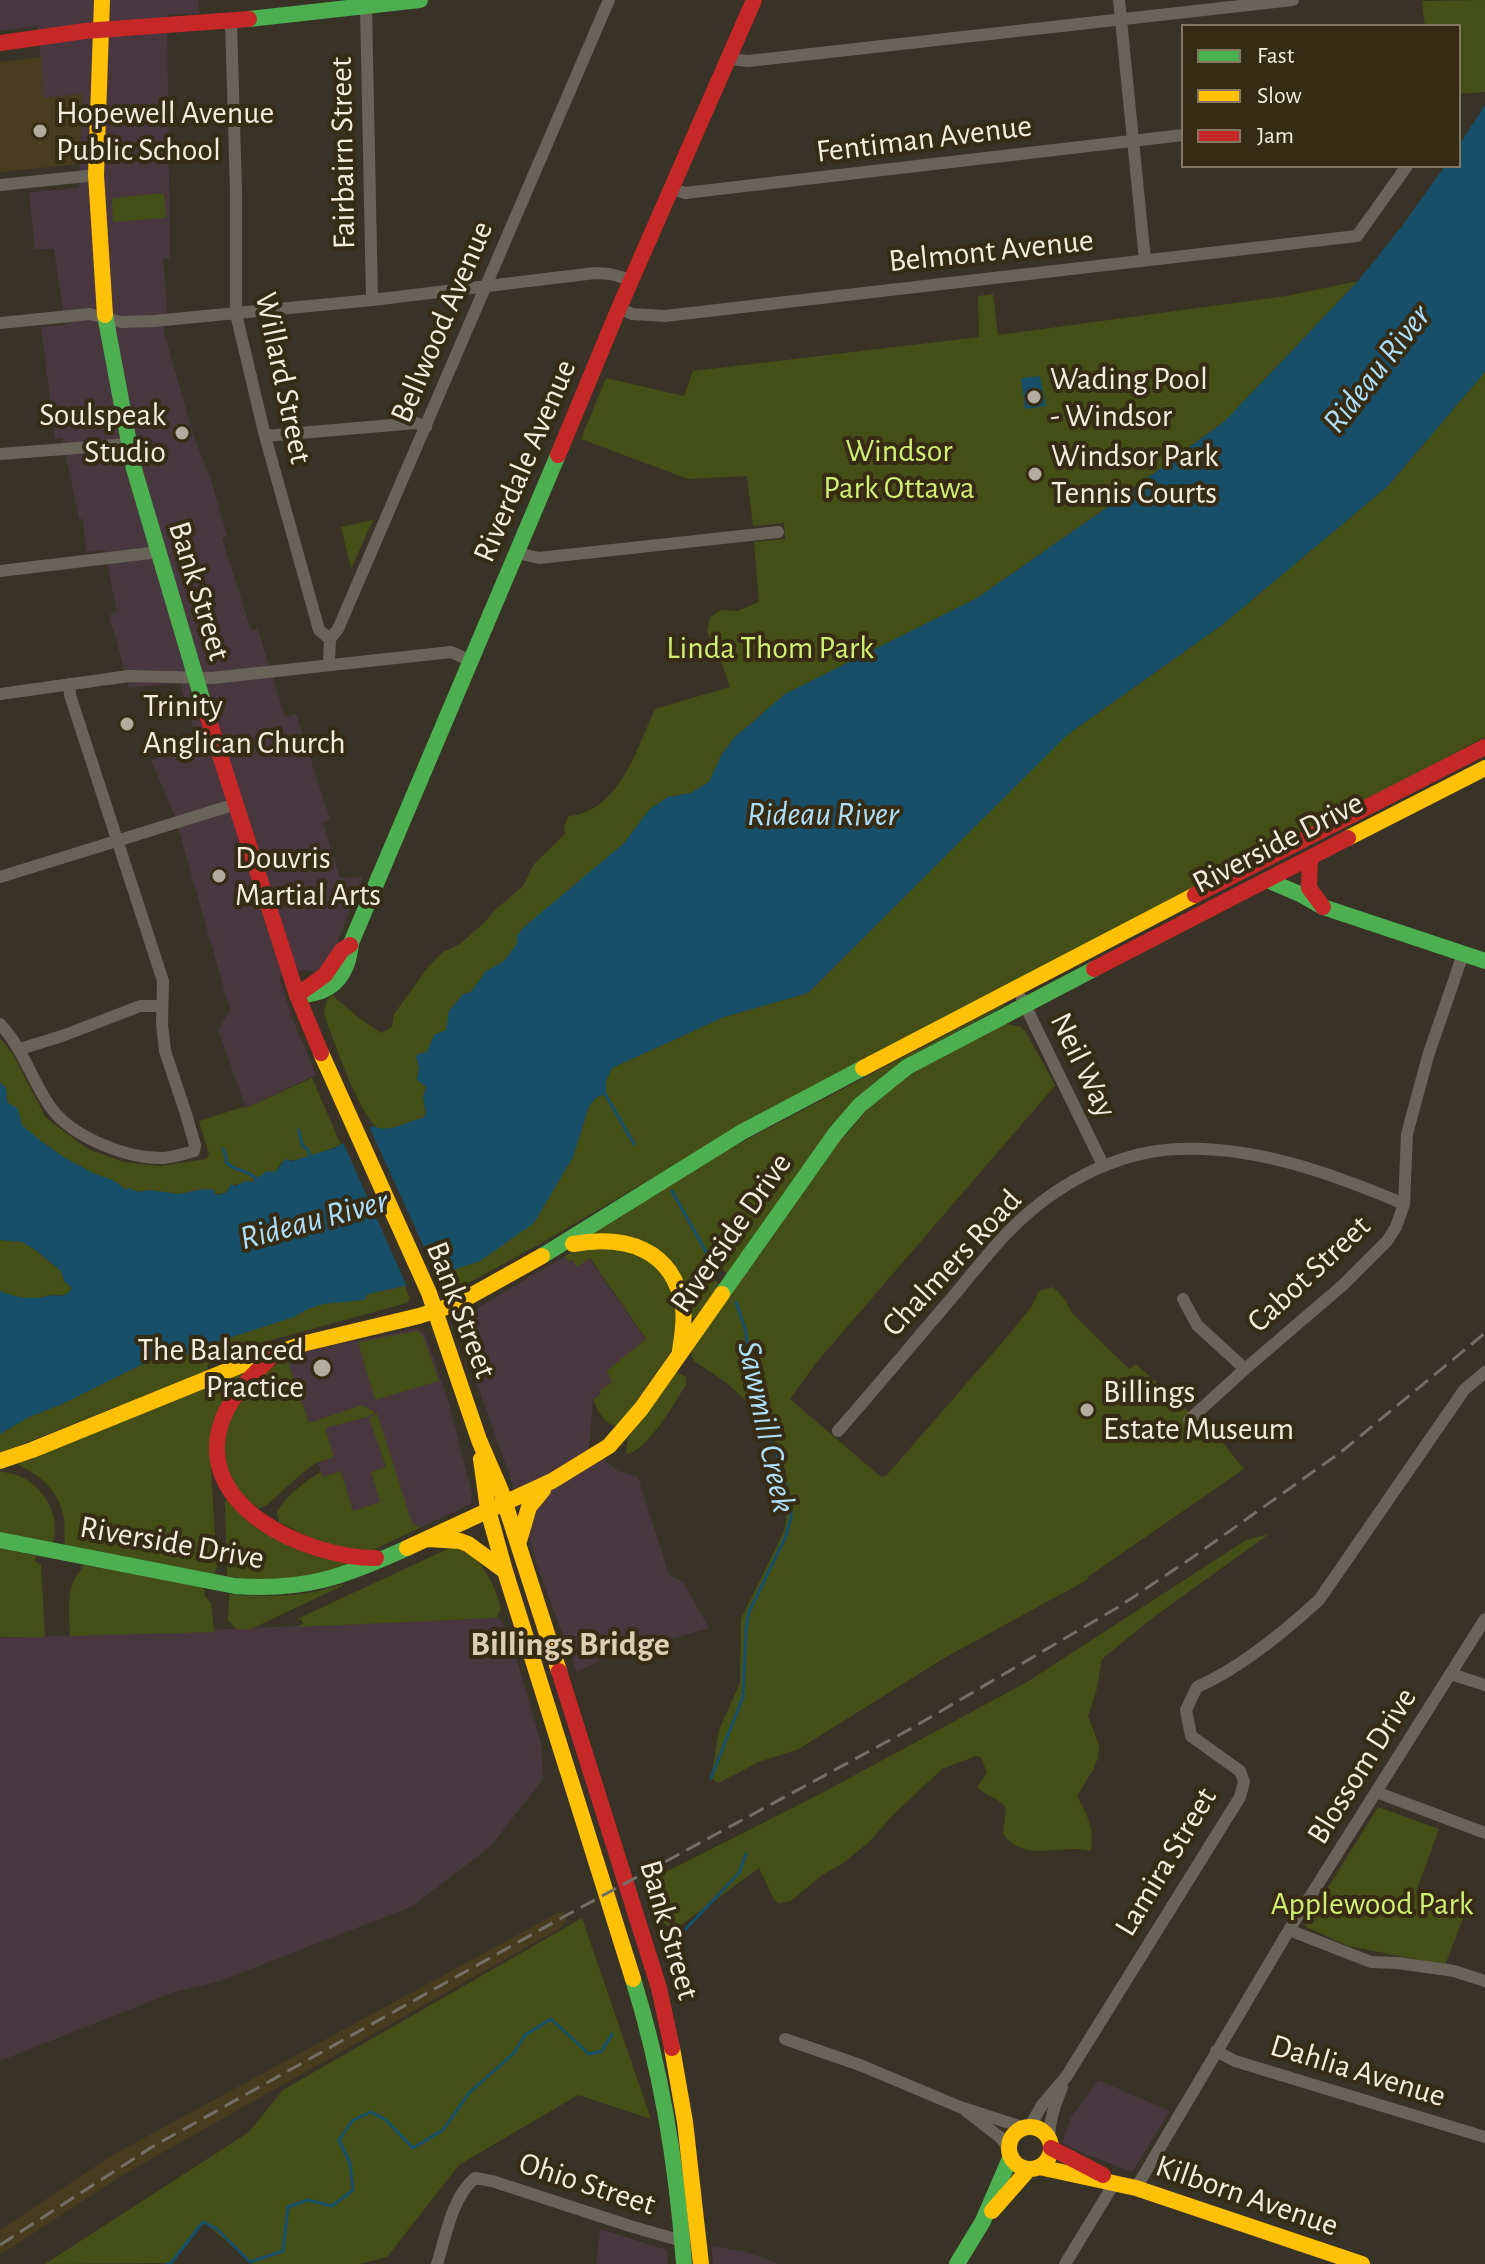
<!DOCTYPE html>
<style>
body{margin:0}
#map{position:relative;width:1485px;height:2264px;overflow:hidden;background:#393226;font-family:"Alegreya Sans",sans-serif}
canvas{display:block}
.legend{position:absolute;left:1181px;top:24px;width:280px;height:144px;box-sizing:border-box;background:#362b14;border:2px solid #827865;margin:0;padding:10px 14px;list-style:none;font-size:24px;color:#f4ecdf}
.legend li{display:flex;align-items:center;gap:16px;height:40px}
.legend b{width:40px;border:2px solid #827865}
</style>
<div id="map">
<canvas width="1485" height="2264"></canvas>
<ul class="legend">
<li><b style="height:10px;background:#4caf50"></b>Fast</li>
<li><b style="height:10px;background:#ffc107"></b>Slow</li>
<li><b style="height:10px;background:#c62828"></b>Jam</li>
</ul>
</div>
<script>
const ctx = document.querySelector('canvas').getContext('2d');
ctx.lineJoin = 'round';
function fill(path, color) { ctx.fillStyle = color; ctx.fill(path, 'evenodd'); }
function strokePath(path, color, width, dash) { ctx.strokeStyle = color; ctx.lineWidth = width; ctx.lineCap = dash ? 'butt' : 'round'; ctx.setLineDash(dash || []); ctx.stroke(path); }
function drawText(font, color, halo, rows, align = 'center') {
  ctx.font = font + ' "Alegreya Sans",sans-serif'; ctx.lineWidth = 8; ctx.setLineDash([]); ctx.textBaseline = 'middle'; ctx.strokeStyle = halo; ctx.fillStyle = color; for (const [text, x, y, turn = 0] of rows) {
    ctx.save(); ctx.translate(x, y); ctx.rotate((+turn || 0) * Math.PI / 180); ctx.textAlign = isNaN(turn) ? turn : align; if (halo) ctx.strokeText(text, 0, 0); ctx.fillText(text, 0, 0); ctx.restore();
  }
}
const commercial = new Path2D(`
 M0 0H198L200 14H167L170 258 163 259 167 304 164 332 194 437 212 483 227 536 222 538 251 630 258 629 285 717 296 714 330 819 323 823 340 878 363 877 333 954 317 972 305 970 279 977 291 1015 316 1075 246 1108 218 1030 230 1010 174 814 151 760 198 744 180 683 129 688 113 628 109 621 110 615 117 611 104 550 86 552 83 519H79L62 438 55 439 41 327 65 325 54 249H35L29 192 79 188 82 94 44 98 38 26 0 31Z
 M565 1256 569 1262 589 1258 646 1340 601 1394 593 1399 589 1449 618 1471 638 1477 669 1575 683 1582 709 1628 603 1659 577 1672 540 1574 513 1485 471 1367 458 1320Z
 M417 1328 425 1334 449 1403 472 1494 471 1504 420 1528 412 1523 370 1418 386 1468 371 1472 380 1502 353 1511 341 1471 323 1477 318 1463 333 1456 325 1428 367 1417 362 1405 309 1424 287 1359 312 1350Z
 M499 1618 510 1637 541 1743 543 1779 491 1846 411 1907 220 1981 171 1993 0 2061V1638Z
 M1098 2080 1170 2111 1132 2172 1085 2154 1062 2143 1070 2119Z
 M600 2229 667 2250 668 2264H596Z
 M711 2246 746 2252 780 2264H713Z`);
const built = new Path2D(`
 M41 57 44 98 82 94 80 164 0 172V62Z
 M563 1912 567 1921 559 1929 121 2176 0 2255V2230L109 2157 556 1914Z`);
const green = new Path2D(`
 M1485 0V92L1459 94V26H1425L1422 1Z
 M164 193 166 218 113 222 112 198Z
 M1358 281 1225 421 1112 504 977 598 785 694 734 738 722 754 709 782 691 793 668 797 650 809 624 843 518 944 503 963 486 971 471 992 463 994 450 1011 446 1030 434 1035 427 1052 418 1054 419 1069 417 1077 426 1087 423 1098 426 1113 423 1118C411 1122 394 1131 381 1129 363 1126 331 1034 324 1014L326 1002 332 995 359 1018 381 1033 392 1027 394 1014 429 966 443 952 460 944 485 922 494 911 523 886 534 864 565 834 564 827 569 816C619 812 637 748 655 709L730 687 718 653 707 632 710 617 721 610 737 611 759 602 754 542 785 539 784 523 753 526 747 476 688 479 581 439 606 378 684 396 693 371 979 337 978 296 993 294 998 335 1286 296Z
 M1485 372V737L724 1136 538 1245 463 1286 455 1289 445 1286 438 1273 480 1261 573 1157 589 1106 597 1097 606 1094V1081L612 1068 724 1017 808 993 1067 735 1222 625 1388 486Z
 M373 520 351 569 341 527Z
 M1004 1004V1006L915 1054 727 1274 722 1269 714 1279 720 1285 694 1318 691 1317 672 1267 584 1236 727 1150Z
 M1007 1024 1021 1027 1026 1032 1055 1085 1053 1088 816 1363 790 1399 881 1477 886 1476 1007 1337 1032 1306 1039 1291 1053 1287 1065 1299 1072 1313 1129 1369 1136 1364 1188 1411 1206 1422 1244 1469 1089 1576 1087 1580 946 1657 797 1750 761 1761 718 1783 711 1778 719 1730 740 1683 741 1619 784 1531 788 1507 786 1472 764 1418 727 1383 694 1361 691 1352 801 1192 859 1117 901 1080 977 1037 979 1038 993 1031 994 1028Z
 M0 1038 13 1054 46 1118 88 1149 124 1162 160 1166 206 1159 209 1154 199 1121 243 1107 246 1108 312 1078 341 1145 308 1157 282 1162 275 1172C266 1174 258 1180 250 1182 244 1183 236 1183 231 1187 222 1194 227 1193 215 1194L214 1190 203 1189 179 1194 149 1190 138 1192 125 1189 113 1180 95 1174 65 1158 36 1138 22 1125 19 1113 7 1102 6 1088 0 1082Z
 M0 1240 22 1242 34 1249 61 1271 64 1281 72 1288C64 1299 61 1294 50 1295 46 1296 42 1298 38 1299 26 1300 11 1296 0 1291Z
 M617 1244 657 1264 678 1302 674 1347 619 1426C605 1426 598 1411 593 1399L601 1394 599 1391 612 1382 607 1372 609 1369 646 1339 590 1258 577 1267 573 1260 569 1262 565 1256 576 1249Z
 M405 1286 410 1299 407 1303 246 1347 207 1366 208 1370 0 1453V1434L29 1417 62 1404 155 1358H178L207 1345 293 1317 308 1309 323 1303 364 1300 368 1294Z
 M418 1331 423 1336 439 1381 375 1400 358 1342Z
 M287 1359 309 1423 362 1405 375 1412 367 1417 325 1428 334 1457 316 1463 300 1475 267 1505 260 1508 244 1500 227 1469 224 1441 233 1412 269 1369Z
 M676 1372 686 1377V1385C674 1403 648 1451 626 1454L628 1438Z
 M243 1373 211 1470 217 1568 214 1574 65 1545C64 1537 65 1527 64 1519 59 1491 42 1476 18 1465V1462Z
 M377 1413 412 1523 420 1528 373 1550 332 1549 279 1522 277 1512C286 1496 305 1481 321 1472L323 1477 341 1471 353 1511 380 1502 371 1472 386 1467 369 1418Z
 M0 1472C34 1472 63 1509 53 1542L0 1533Z
 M229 1500 353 1566 269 1583 227 1576 225 1501Z
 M1269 1534 1155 1616 1102 1659 1097 1688 1088 1716 1099 1745 1098 1758 1093 1770 1077 1796C1087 1814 1095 1829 1091 1851 1060 1843 1025 1864 1003 1834L1006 1808C997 1796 986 1797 977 1787L987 1773 981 1757 976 1756 942 1769 893 1815 869 1842 842 1864 822 1875 791 1901 779 1903 774 1900 759 1868 674 1930C656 1921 642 1899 652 1879L820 1794 1027 1682 1246 1540Z
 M454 1546C483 1558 493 1581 501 1608L497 1618 295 1627 303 1624 302 1620 297 1619Z
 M0 1548 36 1556 35 1561 41 1565 45 1637H0Z
 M84 1565 199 1586 205 1590 204 1595 211 1603 214 1632 70 1636C70 1612 64 1587 82 1569L80 1567Z
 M343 1584 344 1585 251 1629H236L228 1620 229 1594C271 1597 302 1598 343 1584Z
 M1378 1807 1439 1829 1416 1892 1465 1913 1445 1965 1348 1946 1304 1926Z
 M582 1918 651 2119 578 2095 459 2165 387 2257 360 2264H253L204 2222 171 2263 45 2264 249 2132 283 2090Z`);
const water = new Path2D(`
 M1485 105V372L1388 486 1222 625 1067 735 808 993 724 1017 612 1068 606 1081V1094L597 1097 589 1106 573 1157 534 1223 480 1261 404 1286 368 1294 364 1300 323 1304 308 1309 294 1317 207 1345 178 1358H155L62 1404 29 1417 0 1434V1291C16 1298 31 1300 48 1296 59 1294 64 1300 72 1288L64 1281 61 1271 34 1249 22 1242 0 1240V1082L6 1088 7 1102 18 1109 22 1125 37 1138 65 1158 95 1174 113 1180 125 1189 130 1188 138 1192 149 1190 179 1194 203 1189 215 1190V1194L219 1195 227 1192 231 1184 235 1186 245 1181 253 1182 255 1178 262 1175 266 1171 275 1172 286 1159 292 1161 335 1148 373 1126C390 1134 406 1121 423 1118L426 1113 423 1098 426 1087 417 1080 419 1068 416 1057 418 1054 427 1052 434 1035 446 1030 449 1011 463 994 471 992 486 971 503 962 517 944V936L523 928 624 843 650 809 668 797 691 793 709 782 722 754 734 738 785 694 977 598 1112 504 1225 421 1358 281 1402 226 1445 166H1459V145Z
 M1040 376 1046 406 1025 409 1021 378Z`);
const pier = new Path2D(`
 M368 1124 438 1278 408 1289 342 1140Z`);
const stream = new Path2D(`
 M604 1092 634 1144
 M299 1130 302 1145 308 1150 310 1156
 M223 1149 226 1156V1162C234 1172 247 1169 255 1178
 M672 1191 718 1273
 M711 1778 743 1697 746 1629 749 1612 786 1536 791 1518V1503L778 1458 753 1398 756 1369 748 1352 746 1332 736 1302
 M681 1934 739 1873 746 1854
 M167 2264 171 2263 203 2222 217 2229 250 2262 283 2251 288 2207 308 2200 332 2206 353 2190 350 2163 339 2140 353 2120 371 2112 386 2120 413 2148 443 2130 469 2093 514 2053 525 2035 551 2019 589 2054 602 2051 612 2034`);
const street = new Path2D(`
 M1119 0 1145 260
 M366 6 372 300
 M231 21 236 191V314L265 436 319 630 330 639
 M728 59 749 61 1293 0
 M0 185 96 175
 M672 189 685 193 1183 135
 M619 308 632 314 665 316 1357 236 1407 166
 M0 323 90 314 121 322 154 321 372 300 595 273 610 274 632 280
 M265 436 416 423 426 427
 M0 454 128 444
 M517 553 539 558 778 532
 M0 571 159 552
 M329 664 330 639 338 629 609 0
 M0 694 129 676 212 678 451 652 471 661
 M0 877 236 804
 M1022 999 1103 1165
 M0 1024C24 1049 32 1082 52 1109 74 1138 128 1159 164 1158 174 1157 184 1154 194 1151L195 1145 186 1114 165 1051 162 1024 163 981 70 695 69 684
 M20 1049 65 1035 140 1006H162
 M1183 1299 1197 1325 1245 1369
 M1189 1420 1245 1369 1343 1285 1387 1241 1396 1227 1404 1204 1407 1134 1428 1056 1463 954
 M838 1431C874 1390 909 1348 944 1307 967 1281 987 1253 1011 1229 1055 1185 1114 1152 1177 1149 1255 1145 1333 1174 1404 1204
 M1451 1674 1485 1685
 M1376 1792 1485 1833
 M1289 1930 1371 1962 1398 1963 1454 1971 1485 1981
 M785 2039 860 2065 960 2107 1025 2128
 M1216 2051 1235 2061 1485 2137
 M966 2111 1001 2138 1009 2150
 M1029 2128 1042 2105 1066 2077 1240 1797 1244 1782 1240 1771 1191 1736 1186 1710 1197 1687C1239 1669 1285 1631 1319 1600L1464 1390 1485 1372
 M1049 2140C1049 2120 1055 2105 1062 2087
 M1136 2188 1289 1930 1485 1619
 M437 2264C446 2236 452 2197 475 2178L492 2181 630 2226 682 2241
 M1065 2264 1115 2182`);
const fast = new Path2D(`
 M249 19 420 0
 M105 315 134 469 203 702
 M1267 880 1302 895 1323 907 1485 961
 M297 995C331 995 348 977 351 943L558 455
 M542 1256 742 1132 863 1068
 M722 1294 835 1134 860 1105 907 1067 1094 969
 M0 1540 235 1586C305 1591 344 1577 407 1548
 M633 1979C662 2072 677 2167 684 2264
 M957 2264 983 2221 1011 2156`);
const slow = new Path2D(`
 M102 0 96 175 105 315
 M1348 838 1485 768
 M321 1053 429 1293 479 1440 501 1491 559 1671
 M863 1068 1195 895
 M573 1244C625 1235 673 1248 683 1307 685 1321 682 1337 680 1351
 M481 1459 488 1510 505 1571 633 1979
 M0 1461 32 1450 244 1364 306 1343 419 1316 456 1304 542 1256
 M428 1539 460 1541 468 1544 505 1571
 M519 1541 529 1507 543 1490
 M407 1548 552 1481 609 1446 641 1409 722 1294
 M672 2048 685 2122 701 2264
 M1009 2148a21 21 0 1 1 42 0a21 21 0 1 1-42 0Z
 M1039 2167 1136 2188 1362 2264
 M992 2211 1029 2169`);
const jam = new Path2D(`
 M0 43 85 31 249 19
 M558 455 619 308 754 0
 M203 702 297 995 321 1053
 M1310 858 1309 888 1323 907
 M1195 895 1485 747
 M1094 969 1348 838
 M297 995 325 975 342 950 350 945
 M273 1355C254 1374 233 1393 223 1418 189 1505 306 1558 376 1558
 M559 1671 659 1988 672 2048
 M1051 2148 1103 2175`);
const rail = new Path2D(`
 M0 2245 152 2147 565 1916 912 1728 1120 1606 1193 1557 1341 1452 1485 1333`);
const markers = [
 [40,131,8,"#b3ab9e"],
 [1034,397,8,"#b3ab9e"],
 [182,433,8,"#b3ab9e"],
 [1035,474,8,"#b3ab9e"],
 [127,724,8,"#b3ab9e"],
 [219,876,8,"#b3ab9e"],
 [322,1368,10,"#b3ab9e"],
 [1087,1410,8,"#b3ab9e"]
];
const poiNames = [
 ["Hopewell Avenue",56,113],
 ["Public School",56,150],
 ["Wading Pool",1050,379],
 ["- Windsor",1050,416],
 ["Soulspeak",166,415,"right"],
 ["Studio",166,452,"right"],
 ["Windsor Park",1051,456],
 ["Tennis Courts",1051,493],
 ["Trinity",143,706],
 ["Anglican Church",143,743],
 ["Douvris",235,858],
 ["Martial Arts",235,895],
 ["The Balanced",304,1350,"right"],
 ["Practice",304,1387,"right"],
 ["Billings",1103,1392],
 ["Estate Museum",1103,1429]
];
const streetNames = [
 ["Fentiman Avenue",924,139,-7],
 ["Fairbairn Street",343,153,-91],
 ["Belmont Avenue",991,251,-6],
 ["Bellwood Avenue",442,322,-67],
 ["Willard Street",283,378,78],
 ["Riverdale Avenue",525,461,-67],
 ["Bank Street",199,591,73],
 ["Riverside Drive",1278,843,-27],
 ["Neil Way",1083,1065,64],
 ["Riverside Drive",731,1233,-55],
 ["Chalmers Road",952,1263,-47],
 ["Cabot Street",1309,1274,-43],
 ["Bank Street",461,1310,69],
 ["Riverside Drive",172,1543,10],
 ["Blossom Drive",1362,1766,-58],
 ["Lamira Street",1166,1862,-59],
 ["Bank Street",669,1930,74],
 ["Dahlia Avenue",1358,2071,17],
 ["Ohio Street",587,2184,18],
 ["Kilborn Avenue",1247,2196,19]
];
const parkNames = [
 ["Windsor",899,451],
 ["Park Ottawa",899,488],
 ["Linda Thom Park",770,648],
 ["Applewood Park",1372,1904]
];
const waterNames = [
 ["Rideau River",1377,369,-52],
 ["Rideau River",823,815],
 ["Rideau River",314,1220,-15],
 ["Sawmill Creek",766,1427,78]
];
const neighbourhoodNames = [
 ["Billings Bridge",570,1645]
];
fill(commercial, '#48373e');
fill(built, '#493b1f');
fill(green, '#434f16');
fill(water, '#184f68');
fill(pier, '#393226');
strokePath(stream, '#184f68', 3);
strokePath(street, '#69635a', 12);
strokePath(fast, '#4caf50', 16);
strokePath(slow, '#ffc107', 16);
strokePath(jam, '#c62828', 16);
strokePath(rail, '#746f67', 3, [16, 8]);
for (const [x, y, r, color] of markers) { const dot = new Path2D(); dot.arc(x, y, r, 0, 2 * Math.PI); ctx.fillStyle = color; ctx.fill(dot); strokePath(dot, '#362b14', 3); }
drawText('32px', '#f4ecdf', '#362b14', poiNames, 'left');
drawText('32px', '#f4ecdf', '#362b14', streetNames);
drawText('32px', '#d0f074', '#362b14', parkNames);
drawText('italic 34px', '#aedff9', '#362b14', waterNames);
drawText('bold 34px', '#ddceb4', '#362b14', neighbourhoodNames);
</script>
